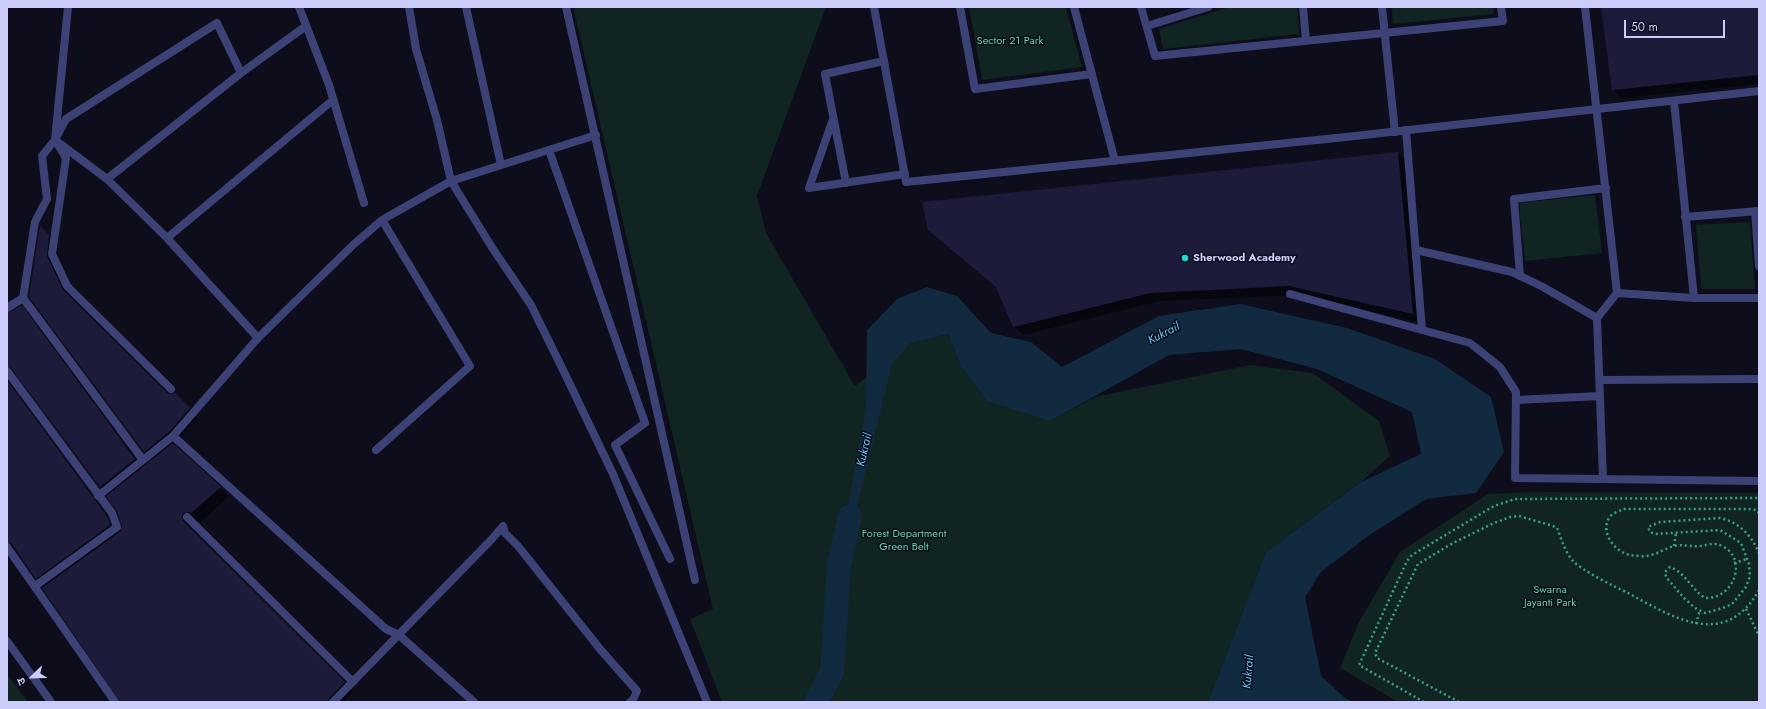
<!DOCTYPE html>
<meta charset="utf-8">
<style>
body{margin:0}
#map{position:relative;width:1766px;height:709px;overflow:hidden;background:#0d0d1b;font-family:Jost,"Noto Sans Devanagari",sans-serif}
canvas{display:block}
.frame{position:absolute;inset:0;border:8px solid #cbccfa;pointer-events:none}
.north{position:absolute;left:12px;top:657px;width:40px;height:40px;-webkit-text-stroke:3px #0d0d1b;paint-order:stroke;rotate:247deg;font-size:11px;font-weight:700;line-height:16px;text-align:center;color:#cbccfa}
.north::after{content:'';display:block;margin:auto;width:14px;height:18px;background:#cbccfa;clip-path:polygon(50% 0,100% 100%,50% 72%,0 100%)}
.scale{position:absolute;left:1624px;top:20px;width:101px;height:18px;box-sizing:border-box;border:2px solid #cbccfa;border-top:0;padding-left:5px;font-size:12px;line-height:14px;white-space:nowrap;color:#cbccfa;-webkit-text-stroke:3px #0d0d1b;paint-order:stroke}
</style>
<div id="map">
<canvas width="1766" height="709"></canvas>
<div class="frame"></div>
<div class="north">उ</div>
<div class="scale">50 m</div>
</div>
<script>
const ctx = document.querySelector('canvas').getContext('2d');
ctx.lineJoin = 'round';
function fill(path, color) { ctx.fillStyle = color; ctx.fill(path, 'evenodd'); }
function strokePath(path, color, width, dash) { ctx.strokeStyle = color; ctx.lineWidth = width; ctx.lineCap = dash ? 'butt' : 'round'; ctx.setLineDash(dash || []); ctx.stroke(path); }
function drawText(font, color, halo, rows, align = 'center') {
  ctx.font = font + ' Jost,sans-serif'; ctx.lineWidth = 3; ctx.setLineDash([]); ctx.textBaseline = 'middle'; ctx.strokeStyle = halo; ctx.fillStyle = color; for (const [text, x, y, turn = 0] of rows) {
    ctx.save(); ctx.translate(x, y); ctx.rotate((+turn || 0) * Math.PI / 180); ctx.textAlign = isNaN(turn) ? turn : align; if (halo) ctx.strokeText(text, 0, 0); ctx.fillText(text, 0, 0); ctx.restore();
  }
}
const green = new Path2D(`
 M573 7H826L757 196 766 233 855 386 909 344 948 334 960 364 1050 421 1095 397 1250 365 1313 373 1379 421 1390 456 1361 482 1266 552 1208 702H722L690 619 713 609Z
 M969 7H1066L1082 67 982 80Z
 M1230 7H1297L1299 34 1163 49 1159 29Z
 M1392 7H1493L1494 14 1393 24Z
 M1595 195 1602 253 1525 261 1519 203Z
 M1750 222 1755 289H1701L1696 225Z
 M1533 492 1759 493V702H1398L1340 668 1359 622 1400 552 1488 494Z
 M7 674 28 702H7Z`);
const water = new Path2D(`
 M927 287 957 296 991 333 1031 342 1062 367 1159 316 1240 304 1347 328 1435 359 1491 397 1504 452 1476 493 1426 499 1368 536 1321 572 1305 597 1321 676 1345 698 1353 702H1208L1266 552 1361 482 1421 454 1412 412 1317 369 1241 349 1169 355 1050 421 987 401 960 364 948 334 909 344 892 364 851 531 843 549 844 528 866 408 867 330 897 299Z`);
const shadow = new Path2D(`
 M1602 7H1759V84L1622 98 1613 89Z
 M1398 153 1407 162 1422 323 1299 295 1160 301 1023 335 1014 326Z
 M49 235 58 245 56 266 72 300 167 394 170 395 174 394 198 418 173 445 229 496 201 522 198 520 193 522 190 526 192 531 353 692 343 702H121L45 587 37 578 17 550 14 551 7 544V313L21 307 31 316 143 468 153 460 145 451 30 296ZM17 374 101 487 109 495 118 511 123 526 121 532 119 534 116 526 11 385 10 381 12 376Z`);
const river = new Path2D(`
 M816 702 832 672 839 565 850 516`);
const building = new Path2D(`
 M1601 7H1759V75L1612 90Z
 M1398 152 1413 314 1289 286 1150 293 1013 327 996 287 928 230 922 202Z
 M40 226 49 235 47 256 63 290 167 393 170 394 175 393 190 408 169 432 144 452 29 297Z
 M22 305 135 459 100 487 11 368 7 366V313Z
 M7 380 107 516 110 525 36 579 12 544 7 542Z
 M173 443 221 487 191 513 188 512 183 513 182 516 183 521 345 682 329 698 328 702H120L42 588 121 531 122 526 117 511 106 496Z`);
const path = new Path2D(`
 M1759 513 1757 510 1748 509H1624C1619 511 1612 513 1609 518 1600 533 1615 552 1630 555 1636 556 1645 557 1651 555 1659 553 1666 548 1674 546 1682 544 1692 547 1701 546 1708 545 1714 542 1722 546 1748 558 1735 599 1705 598 1691 589 1686 573 1670 567L1665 572 1666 577 1684 598 1695 608 1705 613 1723 608 1732 604 1746 587 1750 576 1749 564 1741 543 1720 530 1655 534 1650 532 1648 527 1660 522 1720 518C1739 522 1751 535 1759 553
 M1674 546 1676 533
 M1734 563 1747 559
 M1746 609 1759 636
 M1696 624 1700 610
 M1424 702 1359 665 1407 561 1412 555 1494 506 1515 499 1759 498
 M1459 702 1377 658 1375 653 1418 564 1453 543 1494 523 1510 517 1519 516 1553 526 1557 528C1561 538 1565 552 1573 561 1581 570 1615 587 1628 593 1674 618 1725 650 1759 590`);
const service = new Path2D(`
 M68 7 55 140 66 119 217 23 241 73 306 26
 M299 7 329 85 364 203
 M409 7 416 49 437 120 451 181 493 249 531 305 565 374 613 474 707 702
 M466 7 501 165
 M566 7 695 580
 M1147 26 1208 7
 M833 119 809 188 905 174
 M55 140 66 158 52 254 67 286 171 389
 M59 143 107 179
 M549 150 645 423 615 445 670 559
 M846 183 825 74 884 61
 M167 238 107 179 241 73
 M23 298 35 222 47 199 42 156 55 140
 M7 308 23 298 143 460 98 496
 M258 338 167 238 333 100
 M7 371 112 513 117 527 35 586
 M173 436 258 338 353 245 382 220 451 181 596 135
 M376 450 470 366 382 220
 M143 460 173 436 386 629 399 635 474 702
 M187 517 353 682
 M7 547 115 702
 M333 702 491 540 503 526 505 533 518 546 600 649 637 691 633 700 630 702`);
const minor = new Path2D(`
 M960 7 975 89 1092 74
 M1074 7 1115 161
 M1141 7 1155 56 1503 21 1501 7
 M1303 7 1306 41
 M1382 7 1395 132
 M1585 7 1617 293 1597 318 1603 479
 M1674 101 1694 298
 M1406 130 1422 330
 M1755 211 1759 266
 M1685 217 1759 211
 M1416 250 1512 272 1543 287 1597 318
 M1520 276 1514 199 1606 188
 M1617 293 1694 298H1759
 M1290 294 1470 343 1500 367 1516 392 1515 478 1759 481
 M1600 380 1759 379
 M1516 400 1600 396`);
const tertiary = new Path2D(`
 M874 7 906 182 1346 137 1759 91
 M7 641 51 702`);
const markers = [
 [1185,258,4,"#15dcd4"]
];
const parkNames = [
 ["Sector 21 Park",1010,41],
 ["Forest Department",904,534],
 ["Green Belt",904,547],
 ["Swarna",1550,590],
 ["Jayanti Park",1550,603]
];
const poiNames = [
 ["Sherwood Academy",1193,258]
];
const waterNames = [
 ["Kukrail",1164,334,-27],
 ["Kukrail",865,450,-77],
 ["Kukrail",1249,672,-85]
];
fill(green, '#102421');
fill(water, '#112a3f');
fill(shadow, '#0007');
strokePath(river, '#112a3f', 24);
fill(building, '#1d1b3a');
strokePath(path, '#37a28d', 2.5, [2, 3]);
strokePath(service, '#3c4275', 8);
strokePath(minor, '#3c4275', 8);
strokePath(tertiary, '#3c4275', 8);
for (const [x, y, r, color] of markers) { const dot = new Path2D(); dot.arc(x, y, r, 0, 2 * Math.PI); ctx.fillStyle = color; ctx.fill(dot); strokePath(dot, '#0d0d1b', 1.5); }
drawText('11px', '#60d2a5', '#0d0d1b', parkNames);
drawText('bold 11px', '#cbccfa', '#0d0d1b', poiNames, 'left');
drawText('italic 12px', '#63c3f0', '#0d0d1b', waterNames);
</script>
